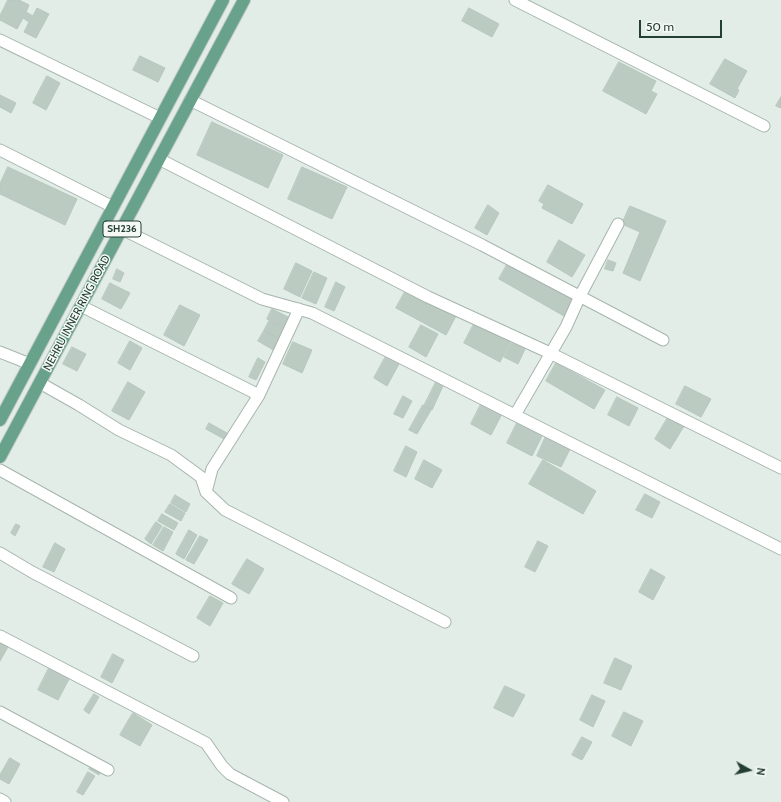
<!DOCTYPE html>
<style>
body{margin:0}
#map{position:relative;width:781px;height:802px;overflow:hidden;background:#e3ede7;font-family:Cabin,sans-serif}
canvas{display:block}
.north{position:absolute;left:729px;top:750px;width:40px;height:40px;-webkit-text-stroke:3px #f4f9f6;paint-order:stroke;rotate:98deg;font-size:11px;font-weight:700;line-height:16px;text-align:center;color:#233e32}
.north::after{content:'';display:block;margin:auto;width:14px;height:18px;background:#233e32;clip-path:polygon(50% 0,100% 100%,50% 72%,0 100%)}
.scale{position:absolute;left:639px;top:20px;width:83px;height:18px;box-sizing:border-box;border:2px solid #233e32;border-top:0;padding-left:5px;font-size:12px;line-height:14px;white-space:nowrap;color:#233e32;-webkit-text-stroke:3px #f4f9f6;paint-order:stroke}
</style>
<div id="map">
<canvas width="781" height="802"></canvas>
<div class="north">N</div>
<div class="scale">50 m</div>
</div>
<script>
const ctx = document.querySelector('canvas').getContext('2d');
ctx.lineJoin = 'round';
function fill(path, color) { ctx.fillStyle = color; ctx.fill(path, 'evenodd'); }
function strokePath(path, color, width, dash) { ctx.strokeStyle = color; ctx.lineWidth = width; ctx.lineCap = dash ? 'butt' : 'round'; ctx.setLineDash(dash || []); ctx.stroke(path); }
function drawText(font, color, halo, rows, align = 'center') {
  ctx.font = font + ' Cabin,sans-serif'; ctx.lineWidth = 3; ctx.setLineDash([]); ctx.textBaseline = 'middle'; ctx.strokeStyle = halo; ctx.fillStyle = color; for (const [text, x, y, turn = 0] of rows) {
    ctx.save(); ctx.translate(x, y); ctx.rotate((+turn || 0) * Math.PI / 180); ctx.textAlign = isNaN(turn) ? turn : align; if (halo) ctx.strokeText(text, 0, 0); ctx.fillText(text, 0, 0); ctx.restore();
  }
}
const building = new Path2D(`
 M8 0H19L29 5 26 12 33 16 37 8 49 14 36 38 24 32 29 22 23 18 17 29 0 20V16Z
 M469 8 499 24 492 37 462 21Z
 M140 56 165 68 158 82 133 70Z
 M725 59 747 71 737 89 739 90 735 98 710 84Z
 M619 62 656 81 651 91 657 94 646 114 603 91Z
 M47 76 60 83 46 110 33 103Z
 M0 95 16 103 11 113 0 107Z
 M781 97V108L776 106Z
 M212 122 283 155 268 188 197 155Z
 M8 167 77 199 65 225 0 194V184Z
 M302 167 347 187 332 219 288 199Z
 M548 185 583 204 572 224 542 208 544 204 539 201Z
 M488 205 499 213 487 235 475 228Z
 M630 206 666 221 640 281 623 273 640 232 622 224Z
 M559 240 585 255 572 277 547 262Z
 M608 260 616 263 613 271 605 269Z
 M509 261 574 297 564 316 499 279Z
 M296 263 312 271 300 297 284 289Z
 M117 269 124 273 120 282 113 279Z
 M314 272 327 278 316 304 302 298Z
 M336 282 345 287 334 311 325 307Z
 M110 283 130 293 121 309 102 299Z
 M406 290 456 316 446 335 396 308Z
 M180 305 200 315 184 346 164 335Z
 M272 309 290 318 285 328 267 319Z
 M269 321 286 329 280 339 264 331Z
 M474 324 510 342 500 362 464 343Z
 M421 325 438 334 426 357 409 347Z
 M264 331 281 340 275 351 258 341Z
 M130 341 142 348 130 370 118 363Z
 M293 342 312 350 302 373 283 364Z
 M511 343 525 349 518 364 504 357Z
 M72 347 86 354 77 371 63 364Z
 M386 356 399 364 387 386 374 378Z
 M258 358 265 362 256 380 249 377Z
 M556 363 605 390 594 409 546 381Z
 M128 382 145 392 129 420 112 411Z
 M436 382 443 386 432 410 424 406Z
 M685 386 711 399 701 417 676 404Z
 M403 396 412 401 403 418 394 414Z
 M617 397 638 408 629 426 608 415Z
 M481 404 502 414 491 435 471 424Z
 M423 405 431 410 417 434 409 430Z
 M670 414 686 423 670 449 655 439Z
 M518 421 543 434 532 456 507 443Z
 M209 423 227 433 224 439 206 429Z
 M546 436 571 447 561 467 537 456Z
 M406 446 417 452 406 477 394 471Z
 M424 460 442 470 432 488 415 479Z
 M543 460 596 491 583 514 529 484Z
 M645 494 660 502 652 518 636 510Z
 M175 495 190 504 186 512 171 503Z
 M170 504 185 513 181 521 165 512Z
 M162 514 178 523 174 530 158 521Z
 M156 522 162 526 151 544 145 539Z
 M16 524 20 526 15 536 11 533Z
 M164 527 173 532 163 551 153 545Z
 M189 530 197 535 184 559 176 554Z
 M200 536 208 540 194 564 186 560Z
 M538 541 548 546 535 572 525 567Z
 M55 543 65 549 54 572 43 567Z
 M247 559 264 569 249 594 232 584Z
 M651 569 665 577 653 600 639 592Z
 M210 596 223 603 210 626 197 618Z
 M0 640 9 645 0 661Z
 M113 654 124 660 112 683 101 677Z
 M615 658 632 666 621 690 604 683Z
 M49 668 69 679 58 700 38 690Z
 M505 686 525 695 513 717 494 708Z
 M94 694 99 697 89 714 84 710Z
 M592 695 605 701 593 727 580 720Z
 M624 712 643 721 631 746 612 736Z
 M133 713 152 725 140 746 120 735Z
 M582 737 592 742 582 760 572 755Z
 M10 758 20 764 9 784 0 779V775Z
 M93 764 102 769 99 775 89 769Z
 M88 772 95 776 83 795 77 792Z`);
const minor = new Path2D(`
 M515 0 764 126
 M0 40 160 118
 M190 100 482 245 663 340
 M0 150 113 207
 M159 159 428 297 550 353 781 468
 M122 229 262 299 312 313 781 549
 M81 306 259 395
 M299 309 259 395 212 469 206 492 225 510 445 622
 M0 352 30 364
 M40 383 79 405 119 430 171 455 201 477 206 492
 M515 415 566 327 580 296 618 224
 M0 470 231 598
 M0 553 32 572 193 656
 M0 636 206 743 222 766 230 774 283 802
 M0 712 108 770
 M0 799 5 802`);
const major = new Path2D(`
 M0 420 223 0
 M0 457 244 0`);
const shields = [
 [122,229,38]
];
const shieldNames = [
 ["SH236",122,229]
];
const streetNames = [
 ["NEHRU INNER RING ROAD",77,313,-62]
];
fill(building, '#bbcbc2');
strokePath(building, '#b6c7bd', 1);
strokePath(minor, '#a6b5ad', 13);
strokePath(major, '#c1c9c6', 14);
strokePath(minor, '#fff', 11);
strokePath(major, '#68a28a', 12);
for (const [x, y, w] of shields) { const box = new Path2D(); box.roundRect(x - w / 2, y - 8, w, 16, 3); ctx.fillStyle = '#f4f9f6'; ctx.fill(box); strokePath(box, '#233e32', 1); }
drawText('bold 10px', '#233e32', null, shieldNames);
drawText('11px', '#233e32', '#f4f9f6', streetNames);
</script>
